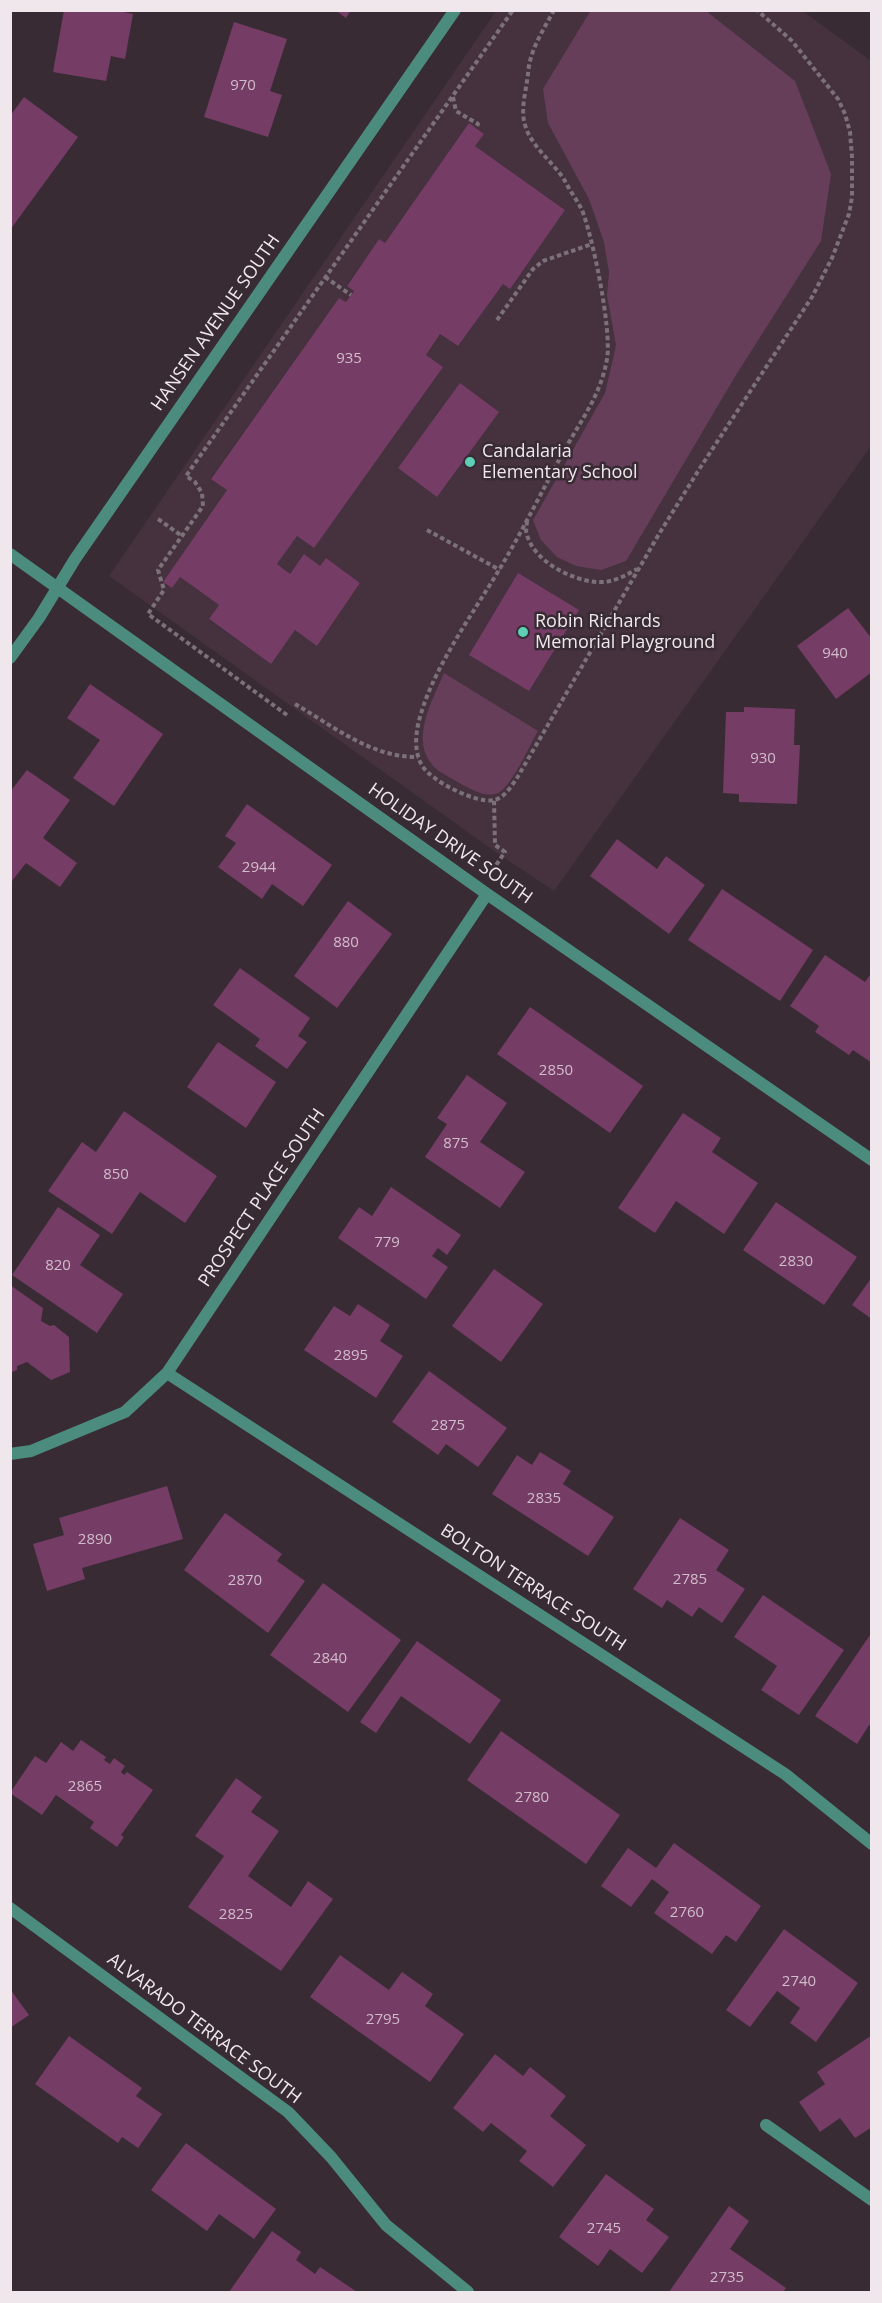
<!DOCTYPE html>
<style>
body{margin:0}
#map{position:relative;width:882px;height:2303px;overflow:hidden;background:#382b34;font-family:"Open Sans",sans-serif}
canvas{display:block}
.frame{position:absolute;inset:0;border:12px solid #f0e7ed;pointer-events:none}
</style>
<div id="map">
<canvas width="882" height="2303"></canvas>
<div class="frame"></div>
</div>
<script>
const ctx = document.querySelector('canvas').getContext('2d');
ctx.lineJoin = 'round';
function fill(path, color) { ctx.fillStyle = color; ctx.fill(path, 'evenodd'); }
function strokePath(path, color, width, dash) { ctx.strokeStyle = color; ctx.lineWidth = width; ctx.lineCap = dash ? 'butt' : 'round'; ctx.setLineDash(dash || []); ctx.stroke(path); }
function drawText(font, color, halo, rows, align = 'center') {
  ctx.font = font + ' "Open Sans",sans-serif'; ctx.lineWidth = 5; ctx.setLineDash([]); ctx.textBaseline = 'middle'; ctx.strokeStyle = halo; ctx.fillStyle = color; for (const [text, x, y, turn = 0] of rows) {
    ctx.save(); ctx.translate(x, y); ctx.rotate((+turn || 0) * Math.PI / 180); ctx.textAlign = isNaN(turn) ? turn : align; if (halo) ctx.strokeText(text, 0, 0); ctx.fillText(text, 0, 0); ctx.restore();
  }
}
const built = new Path2D(`
 M496 11H803L871 61V446L554 891 497 853 109 576ZM470 124 484 134 475 146 565 210 510 288 503 284 458 346 440 334 426 355 314 548 297 536 277 564 290 574 304 555 320 566 326 558 360 583 317 645 295 630 270 663 209 620 219 605 180 577 172 588 163 582 227 490 211 478 339 298 346 302 354 291 347 285 379 239 385 243ZM616 345 576 566 533 520 605 393Z`);
const green = new Path2D(`
 M591 10 706 11 795 81 831 174 821 241 736 375 626 561 601 570 576 566 557 557 541 540 533 520 605 393 616 345 607 295 609 272 604 242 589 199 548 123 543 89Z
 M444 673 538 731C529 746 513 785 498 793 486 798 473 790 463 785 455 780 446 776 439 771 406 745 432 702 444 673Z`);
const building = new Path2D(`
 M64 10H114L133 14 125 59 111 56 106 81 53 72Z
 M335 10H351L346 18Z
 M234 22 287 39 270 91 282 95 268 137 204 117Z
 M24 97 78 137 10 230V116Z
 M469 123 484 134 475 146 565 210 510 289 503 284 458 346 440 334 426 355 443 367 314 548 297 536 277 564 290 574 304 554 320 566 326 558 360 583 317 646 295 630 271 664 209 619 219 605 180 577 172 588 163 582 227 490 211 479 339 298 346 302 354 291 347 286 379 239 385 243Z
 M460 383 499 412 437 497 398 468Z
 M518 573 579 610 529 691 469 655Z
 M848 608 872 639V672L836 699 797 646Z
 M90 684 163 734 114 806 73 778 100 740 67 718Z
 M744 707 795 709 794 745H800L797 804 739 802V794L723 793 726 712H744Z
 M27 770 70 800 43 838 77 863 60 887 26 863 12 881 10 880V792Z
 M247 804 332 865 303 906 272 884 262 899 218 867 236 843 225 836Z
 M617 839 657 869 666 856 705 885 669 934 590 876Z
 M722 889 813 950 780 1001 688 940Z
 M348 901 392 934 337 1008 294 976Z
 M825 955 865 982 872 972V1063L853 1050 849 1055 815 1032 819 1026 790 1006Z
 M240 968 310 1018 298 1036 307 1042 287 1069 255 1046 260 1039 213 1005Z
 M530 1007 643 1086 610 1133 497 1054Z
 M218 1042 276 1082 246 1128 187 1087Z
 M467 1075 507 1103 480 1142 525 1172 500 1208 425 1157 447 1124 437 1118Z
 M124 1111 217 1176 185 1223 140 1192 112 1234 48 1191 82 1142 96 1152Z
 M683 1113 721 1138 712 1152 758 1183 724 1234 676 1201 655 1233 618 1208Z
 M391 1187 461 1235 447 1255 438 1248 432 1256 448 1267 426 1299 338 1238 359 1207 372 1216Z
 M776 1202 857 1257 824 1305 743 1250Z
 M58 1207 100 1235 80 1265 123 1294 97 1333 12 1275Z
 M494 1269 543 1304 501 1362 452 1326Z
 M872 1277V1319L852 1305Z
 M10 1285 43 1308 41 1321 50 1326 54 1325 69 1337 70 1372 51 1380 27 1362 17 1366V1370L10 1373Z
 M358 1304 390 1325 380 1341 403 1356 376 1398 304 1350 334 1306 350 1316Z
 M429 1371 507 1428 478 1467 446 1444 438 1455 392 1422Z
 M540 1452 571 1471 563 1484 614 1517 588 1556 492 1494 517 1455 532 1465Z
 M167 1486 183 1539 82 1568 85 1579 47 1591 33 1544 64 1535 59 1518Z
 M225 1513 282 1554 277 1561 305 1581 268 1633 184 1570Z
 M680 1518 729 1550 716 1570 745 1589 722 1623 699 1607 692 1617 667 1600 662 1608 633 1589Z
 M323 1583 401 1640 348 1712 270 1655Z
 M763 1595 844 1650 799 1715 761 1690 777 1666 734 1637Z
 M872 1632V1726L869 1725 857 1744 815 1716Z
 M417 1641 501 1700 470 1744 401 1696 376 1733 360 1722Z
 M501 1731 620 1815 586 1864 467 1780Z
 M81 1740 106 1757 104 1760 110 1764 114 1758 125 1766 121 1772 124 1775 127 1772 153 1790 121 1835 124 1837 117 1847 90 1828 94 1822 56 1795 42 1815 10 1793 35 1756 46 1763 61 1742 73 1751Z
 M236 1778 262 1797 251 1812 279 1831 248 1876 291 1907 308 1881 333 1899 281 1971 188 1907 224 1856 195 1836Z
 M674 1843 761 1906 736 1942 726 1935 712 1954 654 1913 669 1892 652 1879 631 1907 601 1886 628 1848 656 1868Z
 M784 1929 858 1983 816 2042 790 2023 800 2008 777 1991 750 2027 726 2010Z
 M340 1955 389 1990 402 1972 433 1994 425 2006 464 2034 430 2082 310 1997Z
 M10 1989 29 2015 10 2028Z
 M872 2035V2127L855 2138 840 2118 820 2132 799 2102 825 2084 817 2072Z
 M69 2036 142 2088 136 2096 162 2114 138 2148 122 2137 118 2143 35 2084Z
 M495 2054 523 2076 530 2067 566 2096 550 2116 586 2145 553 2187 519 2161 527 2151 491 2123 483 2132 453 2108Z
 M186 2143 276 2209 254 2239 219 2214 207 2231 151 2190Z
 M606 2174 654 2209 646 2220 669 2237 642 2273 610 2249 598 2266 559 2237Z
 M729 2206 749 2221 730 2249 786 2288 783 2292H669Z
 M272 2231 301 2252 296 2260 315 2274 320 2267 357 2292H229Z`);
const path = new Path2D(`
 M554 10C545 27 532 47 529 66 528 71 528 76 527 81 525 96 520 112 526 128 533 148 554 163 565 181 570 191 577 200 582 210 593 238 612 330 607 359 601 394 582 419 565 449 543 489 523 530 499 570 472 615 429 674 418 725 415 739 415 755 423 767 432 781 476 804 494 800 504 798 511 787 517 778L659 534 700 468 812 297 832 258 849 214 852 197V157L850 132 845 114 838 99 792 41 757 10
 M453 97 456 111 478 124 476 128
 M325 277 351 295
 M497 320 533 269 543 261 592 244
 M158 519 182 536
 M527 521C527 526 525 531 527 535 534 561 572 581 598 582 612 583 625 576 637 569
 M427 530 500 570
 M295 704C333 726 372 758 418 757
 M287 715 148 614 164 590 158 570 203 506 202 493 195 482 186 476 513 10
 M492 871 505 852 495 845 494 800`);
const minor = new Path2D(`
 M10 554 487 894 872 1160
 M167 1373 785 1774 872 1844
 M10 1454 31 1451 125 1412 167 1373 487 894
 M10 1908 288 2112 331 2157 386 2225 468 2292
 M766 2125 872 2200`);
const tertiary = new Path2D(`
 M10 658 39 618 75 559 455 10`);
const markers = [
 [470,462,6,"#5eceb7"],
 [523,632,6,"#5eceb7"]
];
const numberNames = [
 ["970",243,86],
 ["935",349,359],
 ["940",835,654],
 ["930",763,759],
 ["2944",259,868],
 ["880",346,943],
 ["2850",556,1071],
 ["875",456,1144],
 ["850",116,1175],
 ["779",387,1243],
 ["2830",796,1262],
 ["820",58,1266],
 ["2895",351,1356],
 ["2875",448,1426],
 ["2835",544,1499],
 ["2890",95,1540],
 ["2785",690,1580],
 ["2870",245,1581],
 ["2840",330,1659],
 ["2865",85,1787],
 ["2780",532,1798],
 ["2760",687,1913],
 ["2825",236,1915],
 ["2740",799,1982],
 ["2795",383,2020],
 ["2745",604,2229],
 ["2735",727,2278]
];
const streetNames = [
 ["HANSEN AVENUE SOUTH",216,323,-55],
 ["HOLIDAY DRIVE SOUTH",450,844,35],
 ["PROSPECT PLACE SOUTH",262,1198,-56],
 ["BOLTON TERRACE SOUTH",533,1588,33],
 ["ALVARADO TERRACE SOUTH",204,2029,37]
];
const poiNames = [
 ["Candalaria",482,452],
 ["Elementary School",482,473],
 ["Robin Richards",535,622],
 ["Memorial Playground",535,643]
];
fill(built, '#45323e');
fill(green, '#663e5a');
fill(building, '#753c65');
strokePath(path, '#7c7179', 4, [4.5, 3]);
strokePath(minor, '#4c8c7e', 12);
strokePath(tertiary, '#4c8c7e', 12);
for (const [x, y, r, color] of markers) { const dot = new Path2D(); dot.arc(x, y, r, 0, 2 * Math.PI); ctx.fillStyle = color; ctx.fill(dot); strokePath(dot, '#382b34', 2); }
drawText('15px', '#d1bccb', null, numberNames);
drawText('18px', '#f0e7ed', '#382b34', streetNames);
drawText('18px', '#f0e7ed', '#382b34', poiNames, 'left');
</script>
